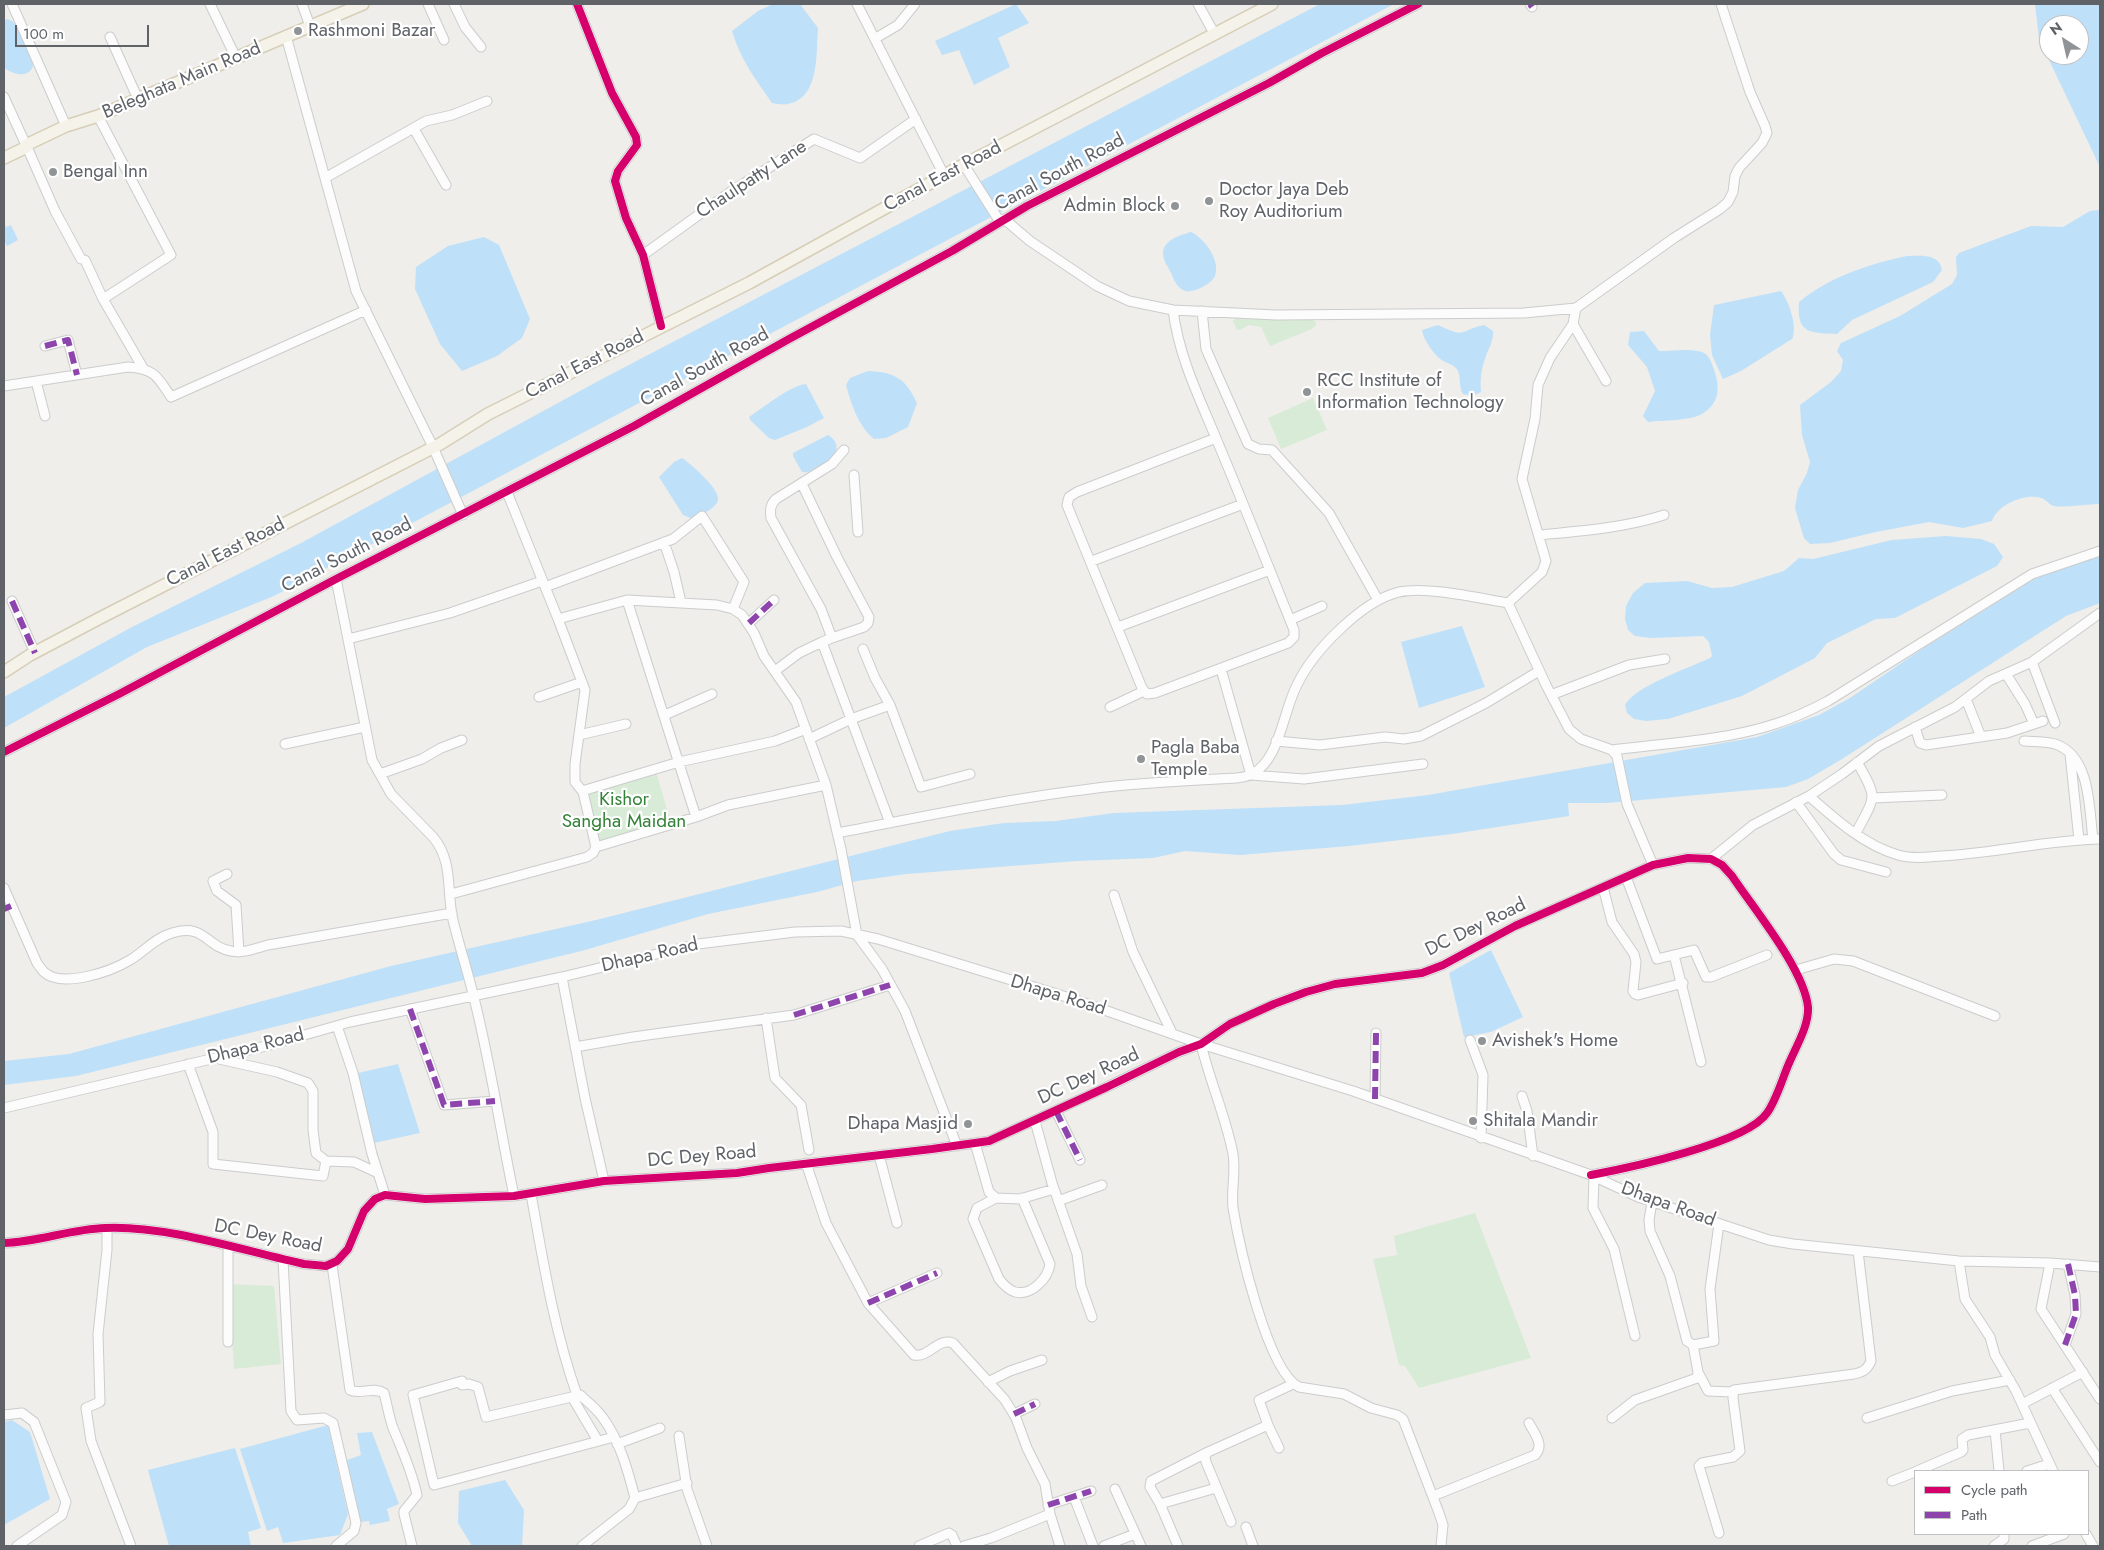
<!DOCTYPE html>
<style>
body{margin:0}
#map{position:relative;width:2104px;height:1550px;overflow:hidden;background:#efeeea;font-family:Jost,sans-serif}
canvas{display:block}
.frame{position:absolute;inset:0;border:5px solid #5f6368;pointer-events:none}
.legend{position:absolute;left:1914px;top:1470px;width:175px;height:65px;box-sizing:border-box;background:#fff;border:1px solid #bfc1c3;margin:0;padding:6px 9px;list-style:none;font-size:15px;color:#5f6368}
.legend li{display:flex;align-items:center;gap:10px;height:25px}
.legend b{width:25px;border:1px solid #bfc1c3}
.north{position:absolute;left:2039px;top:15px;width:50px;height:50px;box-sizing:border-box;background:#fff;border:1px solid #bfc1c3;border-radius:50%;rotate:325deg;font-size:14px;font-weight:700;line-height:20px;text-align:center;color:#5f6368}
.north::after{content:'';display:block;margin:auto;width:18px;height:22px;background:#919496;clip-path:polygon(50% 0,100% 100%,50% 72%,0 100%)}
.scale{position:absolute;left:15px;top:25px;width:134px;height:22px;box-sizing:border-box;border:2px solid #5f6368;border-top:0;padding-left:6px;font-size:15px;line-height:18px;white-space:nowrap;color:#5f6368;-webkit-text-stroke:4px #fff;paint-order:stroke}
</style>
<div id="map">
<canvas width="2104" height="1550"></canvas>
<div class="frame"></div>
<ul class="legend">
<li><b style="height:6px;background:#d6006c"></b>Cycle path</li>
<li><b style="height:6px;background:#8e44ad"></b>Path</li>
</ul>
<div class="north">N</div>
<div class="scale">100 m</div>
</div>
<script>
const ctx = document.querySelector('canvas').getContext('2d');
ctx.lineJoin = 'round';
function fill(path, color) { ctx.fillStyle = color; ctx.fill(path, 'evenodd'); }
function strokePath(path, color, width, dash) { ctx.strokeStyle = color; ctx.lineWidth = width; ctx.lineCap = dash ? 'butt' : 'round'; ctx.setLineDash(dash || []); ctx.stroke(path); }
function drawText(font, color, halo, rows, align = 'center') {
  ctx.font = font + ' Jost,sans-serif'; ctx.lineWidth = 4.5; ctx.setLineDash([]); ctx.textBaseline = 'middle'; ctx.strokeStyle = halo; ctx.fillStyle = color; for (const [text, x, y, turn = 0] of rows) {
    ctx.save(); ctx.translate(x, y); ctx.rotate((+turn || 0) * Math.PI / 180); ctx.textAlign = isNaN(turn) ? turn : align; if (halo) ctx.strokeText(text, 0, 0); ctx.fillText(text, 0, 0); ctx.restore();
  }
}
const green = new Path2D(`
 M1237 317 1309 318 1316 322V325L1312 329 1270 346 1261 327 1249 325 1240 330H1237L1233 321Z
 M1313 398 1327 430 1281 449 1268 418Z
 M656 772 671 823 598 847 585 792Z
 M1475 1213 1531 1358 1419 1388 1405 1366 1399 1365 1373 1259 1397 1255 1394 1236Z
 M229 1284 274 1286 281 1364 234 1369Z`);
const water = new Path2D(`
 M773 4H800L818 28C816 53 820 98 788 104 783 105 777 104 772 103 756 80 740 59 732 31L758 11Z
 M1016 4 1029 23 998 38 1010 67 974 85 959 50 942 55 935 41Z
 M1320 4H1394L274 596 147 647 4 728V697L132 627 301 543 602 379Z
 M2035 4H2100V167L2039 39ZM2049 25H2079V55H2049Z
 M7 19C22 22 31 54 33 67 26 79 14 74 4 68V21Z
 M2100 210V504C2091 504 2060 508 2054 506 2049 505 2046 499 2041 498 2025 493 1997 505 1992 521L1963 528 1929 522 1876 532 1830 543 1810 544 1804 538 1795 508 1798 490 1807 473 1810 462 1802 435 1800 405 1831 382 1841 371 1843 360 1837 351 1841 343 1900 316 1952 284 1957 275 1956 257 1959 253 2031 226 2063 227 2090 211Z
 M4 223 6 227 11 225 18 240 7 246 4 240Z
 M1191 232C1204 238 1221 260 1215 276 1212 284 1191 295 1183 290 1177 287 1174 280 1172 275 1169 268 1163 261 1163 253 1163 240 1181 235 1191 232Z
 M484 237 499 245 530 319 522 338 497 356 462 371 440 344 415 289 416 267 448 246Z
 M1907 256C1921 256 1939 253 1942 270L1933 282 1852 320 1837 334C1811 333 1796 334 1799 302 1829 277 1869 264 1907 256Z
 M1781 291C1789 301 1798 328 1792 339L1741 371 1723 379 1712 355 1710 335 1714 305Z
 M1438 325C1468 339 1457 331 1484 325L1493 331C1494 341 1488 349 1485 359 1481 370 1480 380 1481 392L1472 396 1463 394C1458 387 1462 375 1456 368 1452 364 1446 363 1442 360 1434 355 1423 339 1422 330Z
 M1644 331 1659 351C1674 351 1688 348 1702 352 1708 354 1711 361 1713 367 1720 385 1721 403 1702 414 1690 421 1662 420 1648 422L1643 416 1655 391 1647 367 1628 345 1630 332Z
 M868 371C895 372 906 379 917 403L908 427 886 438 874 439C859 427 851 404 846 385L850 378Z
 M806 384 824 418 807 427 775 440 769 438 751 421 749 417C763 408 789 386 806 384Z
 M828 435C835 439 838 445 836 453 828 463 815 474 802 472L793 456V453Z
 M682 458C691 464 720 489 718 500 716 509 699 515 693 519L683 515 659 477 674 462Z
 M1946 536 1981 539 1994 544 2003 557 1997 566 1895 618 1876 619 1827 643 1815 658 1742 696 1668 719 1646 721 1634 719 1627 713 1625 705C1635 686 1689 668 1710 658L1712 656 1709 642 1703 636 1651 638 1635 636 1628 630 1625 619 1626 606 1633 593 1645 583 1687 581 1712 588 1732 587 1784 571 1799 558 1813 559 1892 540Z
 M2100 554V603L2066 616 1842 759 1808 779 1786 787 1607 803H1568L1569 816 1452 834 1349 846 1240 855 1185 851 1153 858 1077 861 906 874 857 881 817 892 708 914 585 950 76 1076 4 1085V1061L69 1054 391 966 596 920 950 831 1004 823 1056 821 1114 813 1342 805 1428 795 1757 737 1819 715 1850 698 1922 649 2042 574Z
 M1462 626 1485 687 1419 708 1401 642Z
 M1491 950 1523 1017 1491 1032 1464 1037 1449 973Z
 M398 1064 420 1133 374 1143 358 1073Z
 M12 1420 30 1432 50 1499 4 1525V1422Z
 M328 1425 348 1514 340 1535 283 1543 278 1527 267 1531 240 1449Z
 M372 1432 399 1504 387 1509 390 1521 370 1525 369 1521 359 1522 344 1461 361 1455 357 1433Z
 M235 1448 261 1528 248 1532 251 1546H169L148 1470Z
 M505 1480 524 1510 522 1546H472L458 1523 459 1491Z`);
const minor = new Path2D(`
 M12 4 66 126
 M210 4 236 58
 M302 4 310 26
 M428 4 444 40
 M454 4 465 27 481 47
 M577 4 612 93 636 137 637 145 618 171 615 181 626 218 643 255 661 326
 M857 4 944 175
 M1198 4 1214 33
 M1530 4 1532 7
 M286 36 356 291 433 447 463 515
 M110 37 138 99
 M876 38 898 25 915 4
 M4 97 26 145
 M98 116 171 255 103 299
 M414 129 446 185
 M27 147 55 211 81 259 85 260 103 299 143 368
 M964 165 1000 222
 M325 178 426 121 452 115 487 101
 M1004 219 1030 241 1097 286 1129 301 1173 310 1276 315 1524 313 1576 308 1674 238 1720 209 1728 202 1733 192 1735 176 1739 168 1762 143 1767 133 1765 126 1750 92 1721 4
 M643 255 729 193 814 139 860 158 916 119
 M1576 308 1573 324 1550 358 1538 385 1535 419 1522 479 1546 561 1542 572 1508 603 1546 685 1569 729 1581 739 1612 750 1617 756 1627 804 1653 865
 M1173 310C1179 358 1200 399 1218 443 1244 505 1269 568 1294 630V637L1288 643 1155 693 1147 694 1142 688 1067 505 1069 497 1077 492 1216 438
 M1202 311 1206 349 1248 444 1259 449 1272 450 1329 513 1378 600
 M1573 324 1606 381
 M45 346 68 340 77 375
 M36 381 45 416
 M4 386 128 367C155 369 157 376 171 397L366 310
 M844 450 832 464 776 499C770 505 770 510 771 518L821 609 832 638 822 642 890 823
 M854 475 858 532
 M802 484 837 557 869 617 868 623 864 627 832 638
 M507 492 558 619 627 600 717 605 733 609 742 615 754 633 764 656 796 702 826 785 841 849 857 935 882 969 905 1011 957 1146
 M1539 535C1581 531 1624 528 1664 515
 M664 542 674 572 681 602
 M1092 561 1243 504
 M336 579 372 760 391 794 433 837C454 862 446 891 453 920 459 945 467 969 473 994 490 1060 500 1129 514 1196
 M545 587 673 539 702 516 744 582 733 609
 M627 600 696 817
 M12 601 35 653
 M1290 620 1322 606
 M749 623 774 600
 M1118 627 1270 570
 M348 639 450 613 542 581
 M863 649 875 678 890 705 921 787 970 774
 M2032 662 2055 723
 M1221 669 1251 775 1304 779 1423 764
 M775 671 799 653 822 642
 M2006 674 2025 704 2034 724
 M1551 695 1629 665 1665 659
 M539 697 582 682
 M1966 699 1981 737
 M1110 707 1144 691
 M665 715 712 694
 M1915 727 1920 743 1926 745 2007 733 2043 721
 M579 735 626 724
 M809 739 851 719 890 705
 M1276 741 1320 745 1385 737 1404 739 1421 736 1486 703 1539 671
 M2024 741C2035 742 2048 741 2058 745 2091 759 2089 810 2093 839
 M285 744 365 727
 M1612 750C1666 743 1723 741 1775 724 1794 718 1811 710 1828 701L2032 574 2100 551
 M4 752 121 693 336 579 634 426 789 339 952 251 1027 206 1269 83 1322 53 1418 4
 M2070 754 2079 840
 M380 774 422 759 441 748 462 740
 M582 791 679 762 775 741 806 729
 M1809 796C1835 819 1864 845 1898 855 1916 860 1937 856 1955 855 2004 851 2052 840 2100 839
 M1873 798 1942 795
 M1796 802 1834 854 1841 860 1886 872
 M838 833C930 815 1022 796 1115 786 1156 782 1196 780 1237 778 1242 777 1247 777 1252 774 1280 760 1283 711 1297 685 1313 651 1362 601 1399 592 1428 586 1478 598 1508 603
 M1856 833C1875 796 1879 800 1857 762
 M596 847 696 817 728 805 826 785
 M1711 859 1753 825 1809 796 1842 774 1879 746 1955 707 1989 681 2032 662 2100 613
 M227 874 213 881 217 891 236 905 239 952
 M1626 877 1657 959 1694 950 1706 977H1711L1767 955
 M1603 887 1612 922 1634 954 1636 962 1633 991 1635 994 1638 995 1683 983
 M4 888 37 963C39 966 41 969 44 972 62 989 112 971 130 960 145 951 155 938 172 933 205 923 206 947 231 951 243 954 256 948 268 945L452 913
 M451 894 587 857 593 853 596 847 583 792 575 782V764L585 690 558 619
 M1114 895 1133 952 1172 1033
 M1674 955 1701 1062
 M1796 970 1834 959 1853 961 1995 1016
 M562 977 585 1098 604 1181
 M410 1009 444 1105 495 1101
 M766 1018 775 1078 801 1105 809 1150
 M337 1026 353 1073 372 1154 385 1195
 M1470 1040 1483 1075 1481 1138
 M1201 1044C1210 1082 1226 1117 1233 1154 1236 1172 1231 1190 1233 1208 1239 1244 1267 1371 1299 1387L1344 1394 1371 1408 1397 1415 1403 1419 1439 1513 1443 1525 1441 1546
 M575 1047 633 1037 794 1015 890 985
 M219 1059 277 1072 308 1083 313 1091V1130L316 1153 326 1161 354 1162 378 1173
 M188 1064 213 1132V1164L323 1176 326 1161
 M1522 1096 1527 1111 1533 1156
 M1375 1099 1376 1033
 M4 1108 266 1046 350 1022 562 977 698 944 795 932 841 931 878 939 1073 999 1201 1044 1353 1091 1591 1175 1638 1197 1769 1240 1793 1244 1959 1261 2050 1263 2100 1267
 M1056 1111 1080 1160
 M1035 1121 1052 1183 1077 1254 1081 1286 1092 1317
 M975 1143 989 1192 996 1198 1020 1199 1054 1189
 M879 1155 897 1223
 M806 1163 826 1223 868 1303 914 1355C929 1358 938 1337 953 1343L1005 1400 1016 1418 1027 1448 1045 1484 1050 1514 1060 1546
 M1594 1177 1593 1208 1614 1249 1635 1336
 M531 1194C543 1261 554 1330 577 1395H580C588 1402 597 1409 603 1418 620 1441 628 1471 635 1498L629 1509 582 1546
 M996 1198 977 1208 973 1219 999 1279C1003 1284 1008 1290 1015 1292 1032 1296 1048 1278 1050 1264L1022 1198
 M1058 1201 1102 1185
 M1652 1202 1649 1220 1650 1231 1670 1276 1687 1341 1693 1345 1714 1341 1710 1289 1719 1224
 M107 1228V1250L98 1334 100 1402 86 1408 91 1441 131 1546
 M4 1243C38 1242 71 1229 105 1228 166 1225 244 1251 304 1264L326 1266 337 1261 348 1249 364 1211 375 1199 385 1195 425 1199 514 1196 604 1181 737 1173 769 1168 932 1149 989 1141 1107 1087 1179 1052 1201 1044 1230 1024 1274 1004 1306 992 1335 984 1422 973 1443 965 1515 926 1653 865 1688 858 1711 859 1722 865 1732 876C1754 909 1804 969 1808 1007 1809 1025 1797 1045 1790 1061 1783 1076 1777 1099 1767 1113 1747 1143 1628 1168 1591 1175
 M283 1260 291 1411 297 1420 324 1418 333 1423 356 1523 354 1531 336 1546
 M1959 1261 1965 1299 1990 1337 1995 1355 2016 1391 2053 1471
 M2050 1263 2041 1309 2100 1399
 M332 1265 350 1390C360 1395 373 1386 384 1393 387 1404 389 1417 393 1428 402 1450 412 1471 417 1495L404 1511V1514L412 1546
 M868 1303 937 1273
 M228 1342V1247
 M2065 1345 2076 1314 2075 1295 2068 1264
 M1698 1372 1708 1391 1732 1392
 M988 1382 1010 1371 1042 1360
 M2052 1388 2100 1462
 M580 1395 486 1417 478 1387 469 1384 462 1385V1381L413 1395 434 1485 614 1437
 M572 1397 598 1441
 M2022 1404 2083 1372
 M1014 1414 1035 1404
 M4 1415 22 1413 34 1422 66 1502 62 1515 17 1546
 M1612 1418 1635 1400 1697 1378 1698 1372 1693 1345
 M1867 1418 1952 1391 2010 1380
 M1268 1425 1259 1400 1293 1384
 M1995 1430 1999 1471
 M679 1436 687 1489 707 1546
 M617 1444 660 1428
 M1917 1471 1961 1452 1963 1450 1962 1439 1968 1435 2030 1423
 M2027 1471 2049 1464
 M1892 1481 1915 1472
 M1115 1489 1141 1546
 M1433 1496 1535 1455C1545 1445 1534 1433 1529 1423
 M1074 1497 1093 1546
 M635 1498 687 1483
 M1160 1504 1150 1487 1151 1481 1208 1452
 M1048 1505 1091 1491
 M1231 1522 1206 1462 1205 1456 1208 1452 1268 1425 1279 1448
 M1246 1527 1253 1546
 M1719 1533 1699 1466 1702 1463 1733 1457 1740 1451 1733 1398 1734 1390 1854 1374C1863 1372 1867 1370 1871 1361L1858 1251
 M2086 1534 2093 1546
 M919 1546 949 1533 952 1535 957 1546
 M964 1546 991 1538 1050 1514
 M1104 1546 1135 1534
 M1178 1546 1160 1504 1216 1488
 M1994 1546 2004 1539V1534
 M2032 1546 2064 1534`);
const major = new Path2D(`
 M4 158 27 147 26 145 66 126 98 116 363 4
 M4 672 30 655 100 618 440 444 488 414 749 283 954 170 1272 4`);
const quiet = new Path2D(`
 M1530 4 1532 7
 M45 346 68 340 77 375
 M12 601 35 653
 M749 623 774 600
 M4 909 11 906
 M410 1009 444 1105 495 1101
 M794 1015 890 985
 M1375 1099 1376 1033
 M1056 1111 1080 1160
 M868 1303 937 1273
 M2065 1345 2076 1314 2075 1295 2068 1264
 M1014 1414 1035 1404
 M1048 1505 1091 1491`);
const cycleway = new Path2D(`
 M577 4 612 93 636 137 637 145 618 171 615 181 626 218 643 255 661 326
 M4 752 121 693 336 579 634 426 789 339 952 251 1027 206 1269 83 1322 53 1418 4
 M4 1243C38 1242 71 1229 105 1228 166 1225 244 1251 304 1264L326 1266 337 1261 348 1249 364 1211 375 1199 385 1195 425 1199 514 1196 604 1181 737 1173 769 1168 932 1149 989 1141 1107 1087 1179 1052 1201 1044 1230 1024 1274 1004 1306 992 1335 984 1422 973 1443 965 1515 926 1653 865 1688 858 1711 859 1722 865 1732 876C1754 909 1804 969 1808 1007 1809 1025 1797 1045 1790 1061 1783 1076 1777 1099 1767 1113 1747 1143 1628 1168 1591 1175`);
const markers = [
 [298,31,5,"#919496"],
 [53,172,5,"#919496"],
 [1209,201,5,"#919496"],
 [1175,206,5,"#919496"],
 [1307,392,5,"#919496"],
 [1141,759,5,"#919496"],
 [1482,1041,5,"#919496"],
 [1473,1121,5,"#919496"],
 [968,1124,5,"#919496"]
];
const poiNames = [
 ["Rashmoni Bazar",308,31],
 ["Bengal Inn",63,172],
 ["Doctor Jaya Deb",1219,190],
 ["Roy Auditorium",1219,212],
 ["Admin Block",1165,206,"right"],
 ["RCC Institute of",1317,381],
 ["Information Technology",1317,403],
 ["Pagla Baba",1151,748],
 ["Temple",1151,770],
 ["Avishek's Home",1492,1041],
 ["Shitala Mandir",1483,1121],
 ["Dhapa Masjid",958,1124,"right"]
];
const streetNames = [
 ["Beleghata Main Road",182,81,-23],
 ["Canal South Road",1060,173,-28],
 ["Canal East Road",943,177,-28],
 ["Chaulpatty Lane",752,180,-33],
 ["Canal East Road",585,365,-27],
 ["Canal South Road",705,368,-29],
 ["Canal East Road",226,553,-27],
 ["Canal South Road",347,556,-27],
 ["DC Dey Road",1476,928,-26],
 ["Dhapa Road",650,956,-13],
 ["Dhapa Road",1058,996,17],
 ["Dhapa Road",256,1047,-14],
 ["DC Dey Road",1089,1077,-25],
 ["DC Dey Road",702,1157,-5],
 ["Dhapa Road",1668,1205,20],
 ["DC Dey Road",268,1237,11]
];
const parkNames = [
 ["Kishor",624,800],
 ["Sangha Maidan",624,822]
];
fill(green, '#d8ebd6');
fill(water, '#bfe0f9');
strokePath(minor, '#cbcccc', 11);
strokePath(major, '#d7ceb8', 14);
strokePath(minor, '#fdfcfc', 9);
strokePath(major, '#f4f2e9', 11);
strokePath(quiet, '#8e44ad', 6, [12, 6]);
strokePath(cycleway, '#d6006c', 8);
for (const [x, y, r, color] of markers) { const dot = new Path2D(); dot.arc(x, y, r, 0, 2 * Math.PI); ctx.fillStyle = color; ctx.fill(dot); strokePath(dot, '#fff', 2); }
drawText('19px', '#5f6368', '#fff', poiNames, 'left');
drawText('19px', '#5f6368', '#fff', streetNames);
drawText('19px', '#348238', '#fff', parkNames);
</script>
